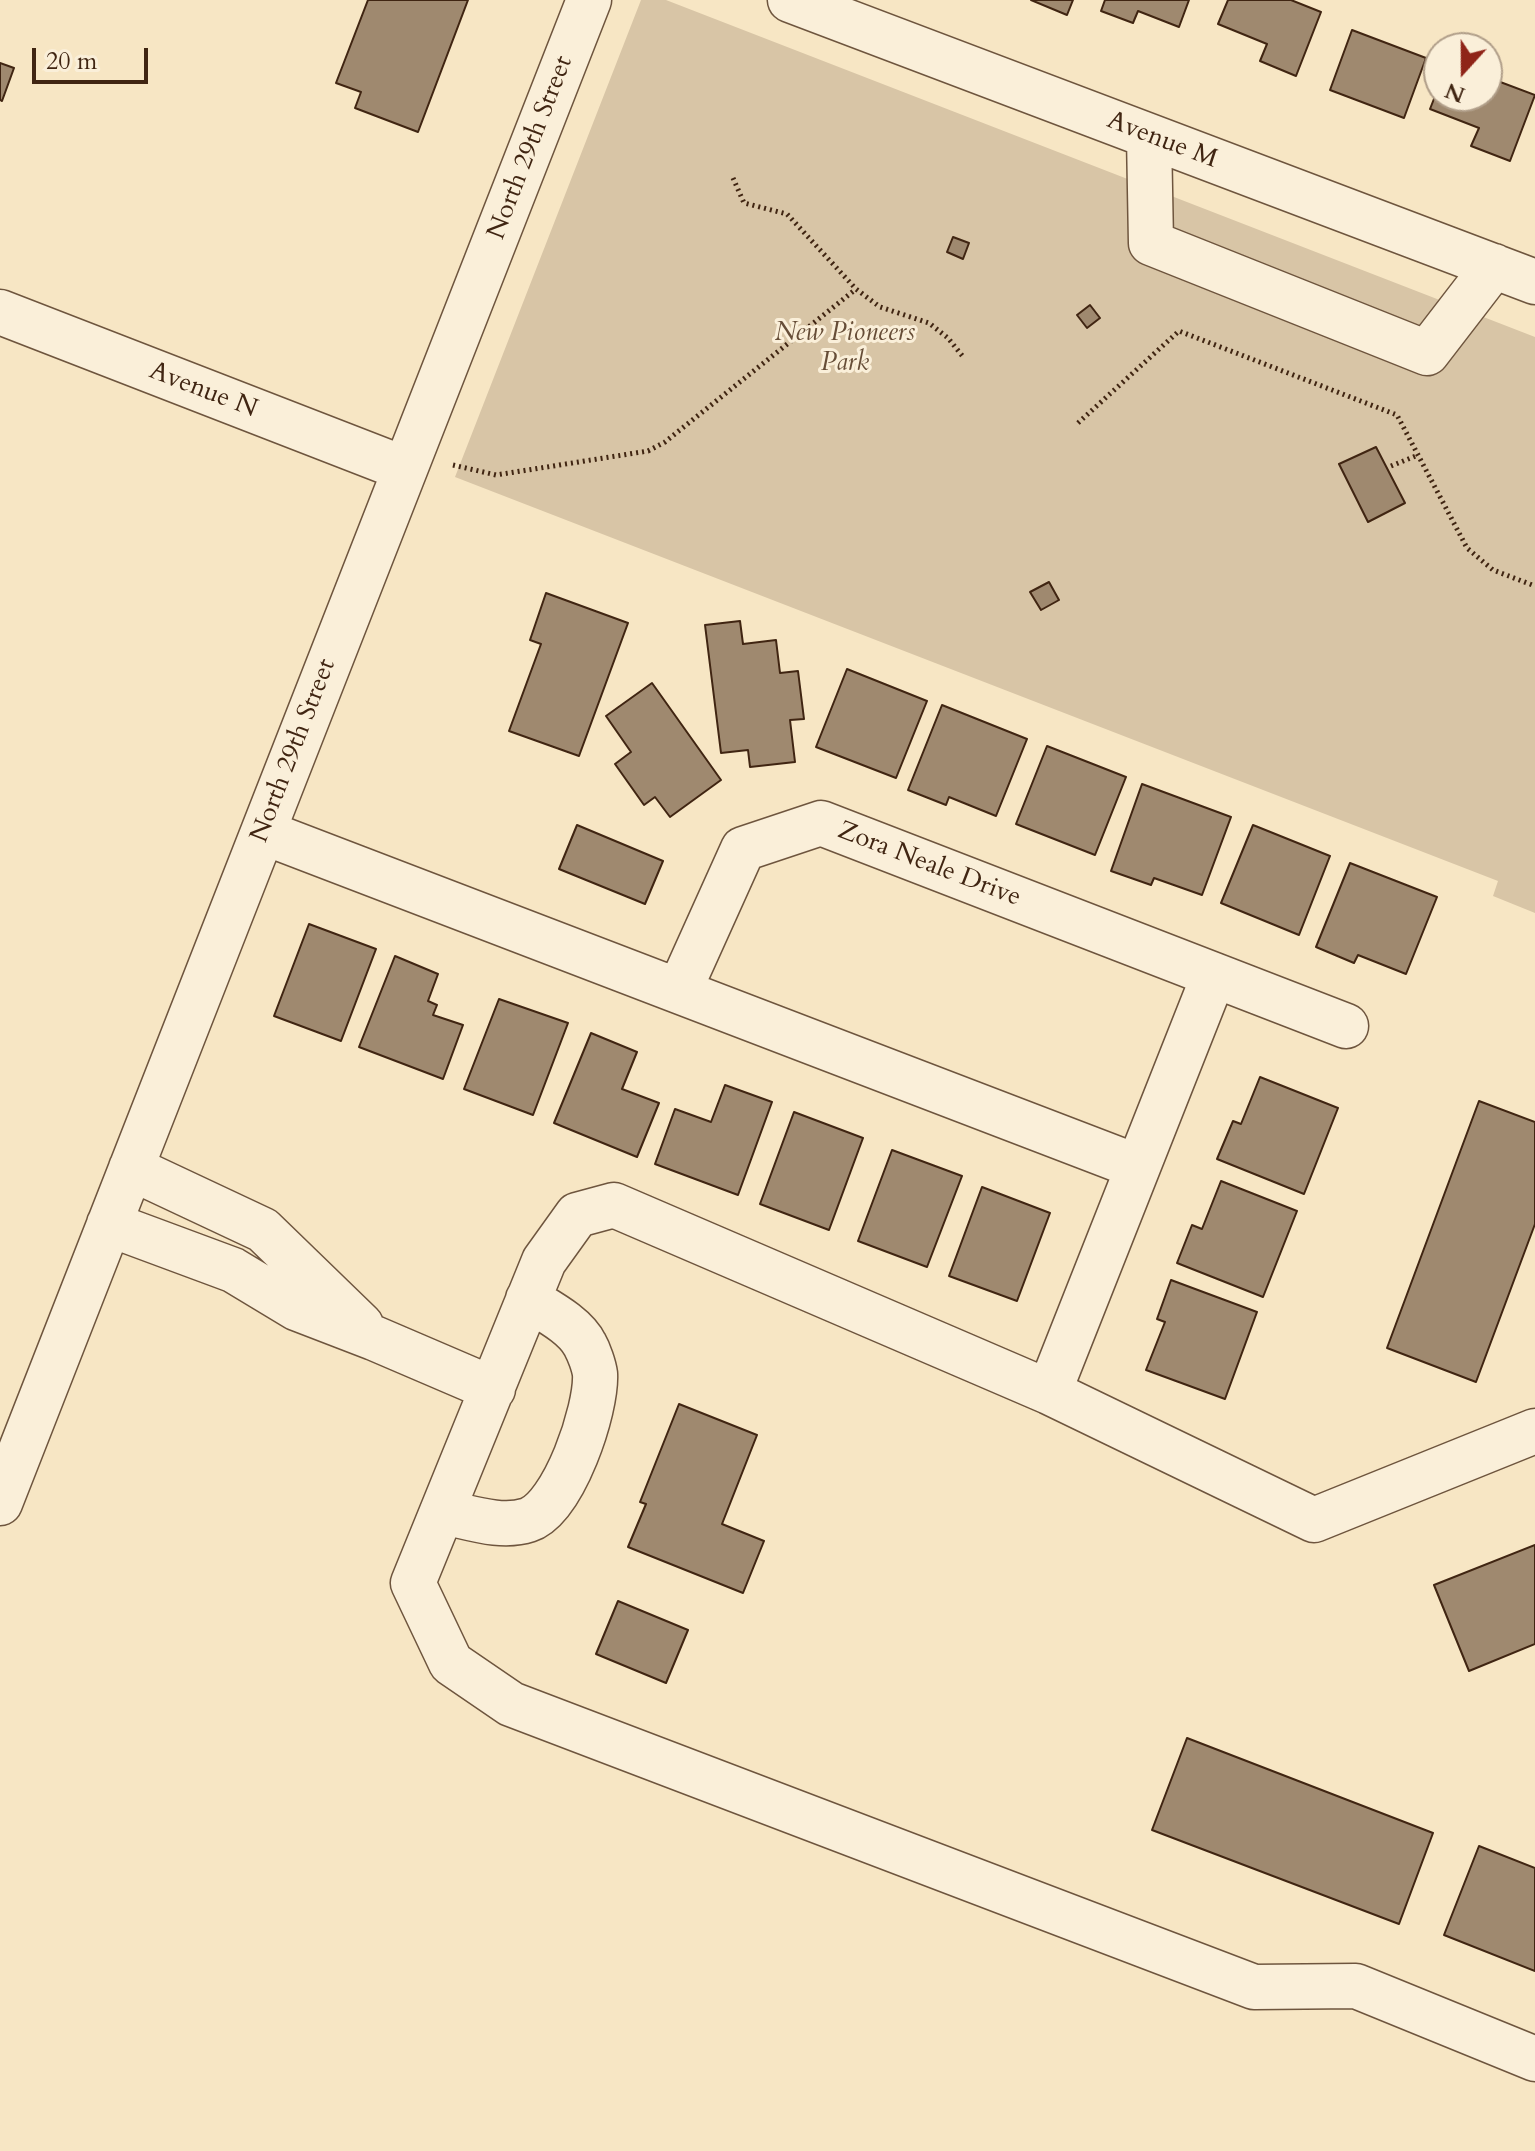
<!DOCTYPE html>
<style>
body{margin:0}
#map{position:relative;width:1535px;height:2151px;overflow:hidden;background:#f7e6c4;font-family:Cardo,serif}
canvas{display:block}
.north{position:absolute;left:1423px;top:32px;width:80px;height:80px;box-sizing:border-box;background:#faefd9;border:2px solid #b09e89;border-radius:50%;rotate:201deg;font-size:22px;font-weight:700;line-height:32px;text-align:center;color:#402512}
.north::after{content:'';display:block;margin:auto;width:28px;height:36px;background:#8f2418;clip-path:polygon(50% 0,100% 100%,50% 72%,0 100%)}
.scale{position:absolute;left:32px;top:48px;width:116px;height:36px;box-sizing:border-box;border:4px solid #402512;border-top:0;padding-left:10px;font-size:24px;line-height:28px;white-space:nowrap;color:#402512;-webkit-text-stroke:6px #faefd9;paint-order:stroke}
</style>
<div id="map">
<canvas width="1535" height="2151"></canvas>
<div class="north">N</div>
<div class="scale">20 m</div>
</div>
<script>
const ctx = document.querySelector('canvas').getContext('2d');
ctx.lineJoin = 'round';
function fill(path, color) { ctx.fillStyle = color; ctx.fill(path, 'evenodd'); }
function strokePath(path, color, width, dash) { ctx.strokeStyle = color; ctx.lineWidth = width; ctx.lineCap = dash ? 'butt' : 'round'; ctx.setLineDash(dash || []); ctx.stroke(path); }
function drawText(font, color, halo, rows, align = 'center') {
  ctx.font = font + ' Cardo,serif'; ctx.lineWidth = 6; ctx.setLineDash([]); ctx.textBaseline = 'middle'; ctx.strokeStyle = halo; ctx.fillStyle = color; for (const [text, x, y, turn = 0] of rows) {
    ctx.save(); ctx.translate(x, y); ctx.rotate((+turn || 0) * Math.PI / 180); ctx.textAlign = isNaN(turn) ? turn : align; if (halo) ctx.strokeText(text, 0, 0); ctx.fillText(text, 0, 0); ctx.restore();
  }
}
const green = new Path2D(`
 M641 0H666L1535 337V913L1493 896 1498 881 455 477Z`);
const building = new Path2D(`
 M368 0H468L418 132 355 108 361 92 336 83Z
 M1031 0H1073L1067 15Z
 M1105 0H1189L1179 27 1138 11 1133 23 1101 11Z
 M1228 0H1291L1321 12 1296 76 1260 61 1267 44 1218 24Z
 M1352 30 1426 58 1404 118 1330 90Z
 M0 63 14 68 2 101 0 100Z
 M1487 77 1535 95 1510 161 1471 146 1479 128 1430 109 1439 86V96H1487Z
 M953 237 969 243 963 259 947 252Z
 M1090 305 1100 318 1087 328 1077 315Z
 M1376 447 1405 503 1368 522 1339 464Z
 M1049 582 1059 600 1041 610 1030 592Z
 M546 593 628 623 579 756 509 731 541 644 530 640Z
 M740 621 743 644 776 640 780 673 798 671 804 719 790 720 795 762 750 767 748 750 721 753 705 625Z
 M847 669 927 701 896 778 816 747Z
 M652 683 721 780 670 817 655 797 644 805 615 764 631 752 606 716Z
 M942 705 1027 739 996 816 949 797 946 805 908 790Z
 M1047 746 1126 777 1095 855 1016 824Z
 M1142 784 1231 817 1202 895 1154 878 1151 885 1111 871Z
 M577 825 663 861 645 904 559 869Z
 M1253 825 1330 856 1299 935 1221 903Z
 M1350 863 1437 897 1406 974 1358 955 1354 963 1316 947Z
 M309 924 376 949 341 1041 274 1016Z
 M395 956 438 974 428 1001 437 1005 433 1015 463 1025 443 1079 359 1047Z
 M499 999 568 1023 533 1115 464 1089Z
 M591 1033 637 1052 622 1089 659 1103 637 1157 554 1123Z
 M1260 1077 1338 1108 1304 1194 1217 1159 1233 1121 1241 1124Z
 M725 1085 772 1102 738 1195 655 1164 675 1109 711 1122Z
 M1479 1101 1535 1122V1224L1476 1382 1387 1348Z
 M794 1112 863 1138 829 1230 760 1204Z
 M892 1150 962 1176 927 1267 858 1241Z
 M1221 1181 1297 1211 1263 1297 1177 1263 1192 1225 1202 1229Z
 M982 1187 1050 1213 1017 1301 949 1276Z
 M1171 1280 1257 1312 1225 1399 1146 1370 1165 1322 1157 1319Z
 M679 1404 757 1435 722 1524 764 1541 743 1593 628 1547 646 1504 640 1502Z
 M1535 1545V1644L1469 1671 1434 1585Z
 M618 1601 688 1630 666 1683 596 1654Z
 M1187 1738 1433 1833 1399 1924 1152 1830Z
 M1479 1846 1535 1868V1971L1444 1935Z`);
const path = new Path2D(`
 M733 178 744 203 787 214 856 289 880 307 929 323 948 338 964 358
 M1078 423 1179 331 1397 415 1467 548 1493 570 1535 586
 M453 465 496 475 648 451 665 442 856 289
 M1391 466 1418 455`);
const minor = new Path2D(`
 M790 0 1535 282
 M1149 136 1151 243 1427 353 1494 266
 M0 312 405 469
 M263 832 1138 1167
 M679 991 743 849 821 823 1346 1026
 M131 1168 263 1230 361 1325
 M109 1224 233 1270 296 1308 374 1338 493 1389
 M1049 1392 1214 975
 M1535 1431 1314 1520 1049 1392 614 1205 577 1215 544 1261 413 1583 451 1663 511 1704 1254 1987 1356 1986 1535 2059
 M0 1503 589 0
 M443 1512C469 1517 501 1529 528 1520 564 1508 597 1409 595 1374 594 1366 589 1352 585 1345 575 1325 547 1311 528 1299`);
const streetNames = [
 ["Avenue M",1162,141,21],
 ["North 29th Street",531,148,-69],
 ["Avenue N",203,391,21],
 ["North 29th Street",294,751,-69],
 ["Zora Neale Drive",929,865,21]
];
const parkNames = [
 ["New Pioneers",845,334],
 ["Park",845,364]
];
fill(green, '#d8c5a6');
fill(building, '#9f896f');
strokePath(building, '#402512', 2);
strokePath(minor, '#6e553e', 47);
strokePath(path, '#402512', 5, [2, 4]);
strokePath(minor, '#faefd9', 44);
drawText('26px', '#402512', '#faefd9', streetNames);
drawText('italic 26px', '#664d37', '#faefd9', parkNames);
</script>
